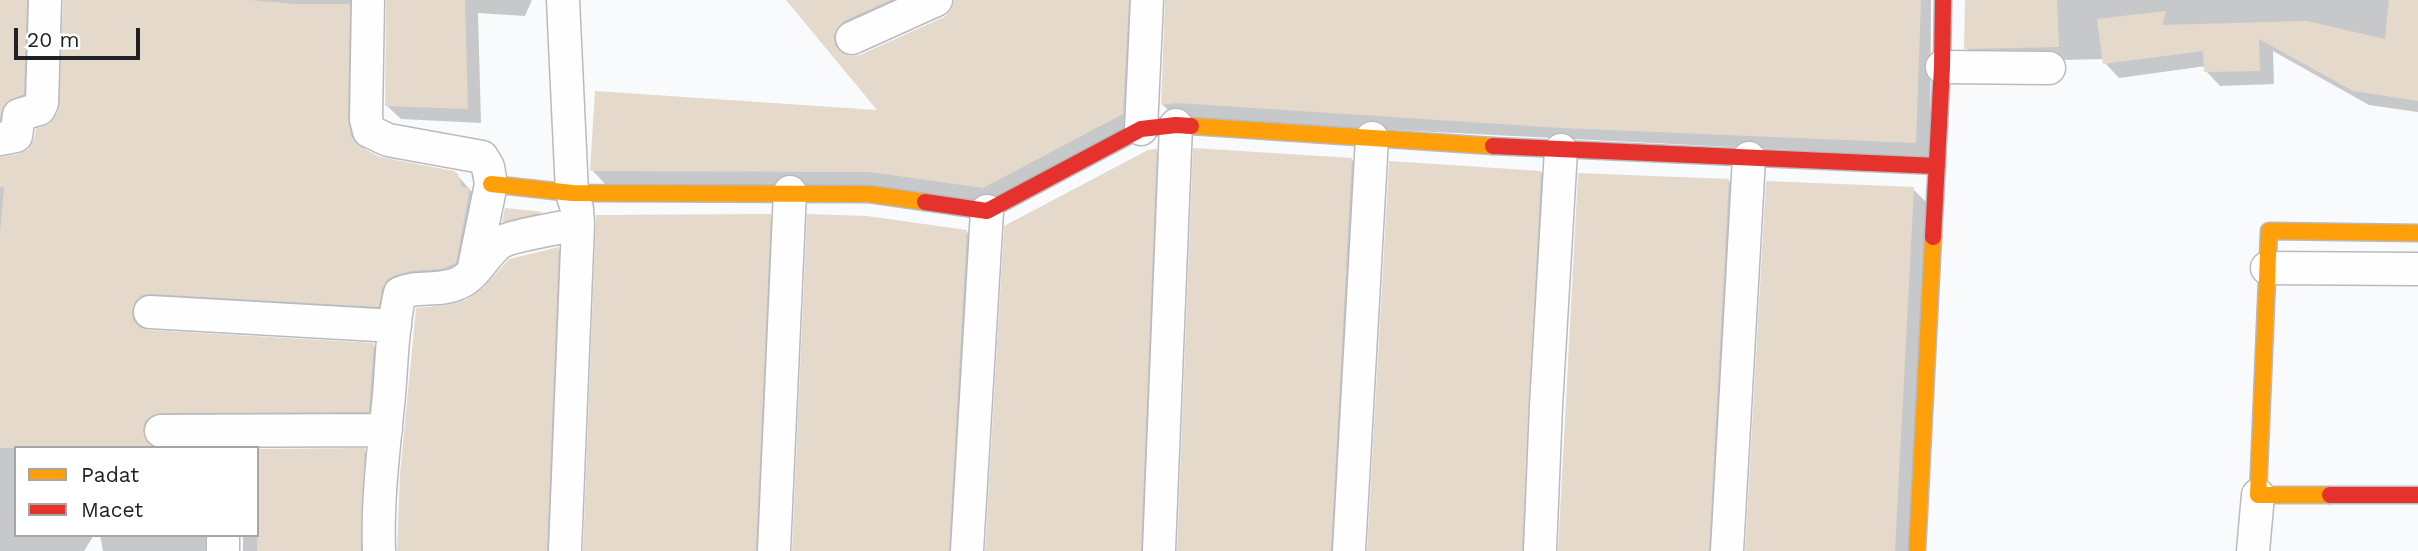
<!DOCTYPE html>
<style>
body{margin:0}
#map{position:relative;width:2418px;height:551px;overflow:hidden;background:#f8fafc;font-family:"Work Sans",sans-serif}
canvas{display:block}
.legend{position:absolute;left:14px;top:446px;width:245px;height:91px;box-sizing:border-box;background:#fff;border:2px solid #a5a6a7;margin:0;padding:9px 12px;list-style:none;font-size:21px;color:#1e2023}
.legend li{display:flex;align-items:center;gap:14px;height:35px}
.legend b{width:35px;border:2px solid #a5a6a7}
.scale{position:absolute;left:14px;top:28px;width:126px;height:32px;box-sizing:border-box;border:4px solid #1e2023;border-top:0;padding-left:9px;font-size:21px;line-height:24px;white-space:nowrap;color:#1e2023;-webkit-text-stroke:5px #fff;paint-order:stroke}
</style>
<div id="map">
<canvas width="2418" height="551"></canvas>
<ul class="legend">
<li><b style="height:9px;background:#ff9f0a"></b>Padat</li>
<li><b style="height:9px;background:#e5322d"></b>Macet</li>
</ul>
<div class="scale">20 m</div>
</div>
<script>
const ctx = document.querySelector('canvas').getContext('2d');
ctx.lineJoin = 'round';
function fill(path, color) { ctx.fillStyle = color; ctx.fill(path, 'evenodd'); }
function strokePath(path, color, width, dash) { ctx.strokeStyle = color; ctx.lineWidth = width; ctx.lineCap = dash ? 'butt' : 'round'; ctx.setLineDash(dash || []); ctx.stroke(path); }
const shadow = new Path2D(`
 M0 0H48L37 108 0 142Z
 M65 0H371L361 134 365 151 380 158 457 175 483 204 470 277 426 285 392 320 145 325 146 331 373 345 388 359 382 425 159 436 156 448H16V535H94L84 551H0V158L20 156 31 149 51 125 62 104Z
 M388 0H532L525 16 478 13 481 123 401 119 386 105Z
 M801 0H938L848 53 849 58 860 56 984 0H1152L1138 128 999 202 606 185 592 170 881 112Z
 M1167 0H1931L1930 157 1177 119 1162 104Z
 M1967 0H2418V112L2369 105 2273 51 2274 84 2220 86 2206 71V66L2119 78 2105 63 2104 59 1980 62 1966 48Z
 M1156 151 1170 165 1155 551H987Z
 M1352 160 1366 174 1345 551H1179Z
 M1541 172 1555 187 1536 551H1369Z
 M1729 181 1743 195 1723 551H1560Z
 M1913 189 1927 203 1909 551H1747Z
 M506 209 544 214 556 227 518 236 504 222Z
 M770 216 784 230 770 551H585Z
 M967 232 981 246 963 551H794Z
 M558 249 572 263 561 551H399L447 307 466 302Z
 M364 450 379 464 375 551H243V535H257Z
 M100 535H226L219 551H103Z`);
const building = new Path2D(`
 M0 0H27L24 94 6 103 0 118Z
 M63 0H250L295 4H350L348 119 351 136 361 147 380 157 454 171 458 174 462 187 470 188 456 263 441 269 411 271 393 276 387 280 382 289 379 307 151 294 142 295 135 301 132 312 133 320 139 327 149 330 374 343 369 412 161 413 151 416 145 421 143 430 146 441 155 448H0V232L4 187H0V157L19 154 29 149 34 139 36 129 50 123 58 111Z
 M386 0H465L468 109 385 106Z
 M786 0H891L844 21 838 27 834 36 835 45 841 52 851 56 860 55 944 17 951 10 954 0H1129L1123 114 983 188 870 172 590 171 595 91 877 110Z
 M1165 0H1921L1916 143 1562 128 1177 103 1161 105Z
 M1965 0H2057L2059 47 1964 49Z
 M2389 0H2418V101L2353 91 2259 39 2260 71 2204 72 2203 51 2103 64 2097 19 2166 11 2162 25 2307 21 2385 39Z
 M1193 148 1352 158 1331 551H1177Z
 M1157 149 1141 551H985L1004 226 1148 150Z
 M1389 161 1541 171 1522 551H1367Z
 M1578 173 1729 179 1709 551H1558Z
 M1766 181 1914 187 1895 551H1745Z
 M505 208 544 212 502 222Z
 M771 214 756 551H583L596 215Z
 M807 214 867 216 967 230 949 551H792Z
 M559 247 547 551H397L400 474 416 308 446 305 466 300 483 288 509 259Z
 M365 448 361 551H257V449Z`);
const street = new Path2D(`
 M368 0 366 119 369 131 388 140 482 157 488 167 491 184 473 272
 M563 0 572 193 577 209 578 224 565 551
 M852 38 936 0
 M1942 67 2049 68
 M1141 129 1147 0
 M0 139 16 136 19 115 39 109 42 103 45 0
 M2267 268 2418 269
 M150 312 395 326
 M161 431 386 430
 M223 551V535
 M379 551C377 499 384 447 389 395 392 361 392 326 400 293 418 285 440 292 459 283 476 275 484 256 498 244 508 236 561 228 578 224
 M774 551 790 192
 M967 551 987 211
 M1159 551 1176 125
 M1349 551 1372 138
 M1540 551 1546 406 1561 150
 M1727 551 1749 158
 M2253 551 2258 495`);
const slow = new Path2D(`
 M1191 126 1493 146
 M491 184 572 193 869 194 925 202
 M2330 495H2258L2269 231 2418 233
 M1917 551 1933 237`);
const jam = new Path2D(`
 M1493 146 1937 166
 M925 202 987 211 1141 129 1176 125 1191 126
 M1933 237 1942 67 1943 0
 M2330 495H2418`);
fill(shadow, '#0003');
fill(building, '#e4d9cb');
strokePath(street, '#b9babd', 35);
strokePath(slow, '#b9babd', 19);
strokePath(jam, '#b9babd', 19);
strokePath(street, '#fefeff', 32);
strokePath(slow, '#ff9f0a', 16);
strokePath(jam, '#e5322d', 16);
</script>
